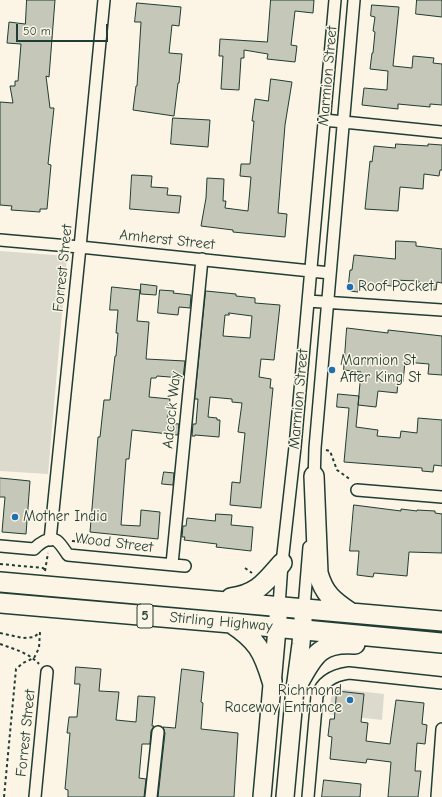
<!DOCTYPE html>
<style>
body{margin:0}
#map{position:relative;width:442px;height:797px;overflow:hidden;background:#fcf5e5;font-family:"Comic Neue",sans-serif}
canvas{display:block}
.scale{position:absolute;left:16px;top:24px;width:92px;height:18px;box-sizing:border-box;border:2px solid #1f3d34;border-top:0;padding-left:5px;font-size:12px;line-height:14px;white-space:nowrap;color:#1f3d34;-webkit-text-stroke:3px #fcf5e5;paint-order:stroke}
</style>
<div id="map">
<canvas width="442" height="797"></canvas>
<div class="scale">50 m</div>
</div>
<script>
const ctx = document.querySelector('canvas').getContext('2d');
ctx.lineJoin = 'round';
function fill(path, color) { ctx.fillStyle = color; ctx.fill(path, 'evenodd'); }
function strokePath(path, color, width, dash) { ctx.strokeStyle = color; ctx.lineWidth = width; ctx.lineCap = dash ? 'butt' : 'round'; ctx.setLineDash(dash || []); ctx.stroke(path); }
function drawText(font, color, halo, rows, align = 'center') {
  ctx.font = font + ' "Comic Neue",sans-serif'; ctx.lineWidth = 3; ctx.setLineDash([]); ctx.textBaseline = 'middle'; ctx.strokeStyle = halo; ctx.fillStyle = color; for (const [text, x, y, turn = 0] of rows) {
    ctx.save(); ctx.translate(x, y); ctx.rotate((+turn || 0) * Math.PI / 180); ctx.textAlign = isNaN(turn) ? turn : align; if (halo) ctx.strokeText(text, 0, 0); ctx.fillText(text, 0, 0); ctx.restore();
  }
}
const green = new Path2D(`
 M0 251 67 256 48 474 0 471Z
 M332 688 384 694 382 720 329 714Z`);
const building = new Path2D(`
 M27 0H55L49 77 46 76 50 108H54L48 164 51 165 47 209H40V212L11 210 12 206 0 205V102L13 103 10 86H15V81H18L21 44 7 43 9 22 25 24Z
 M271 0H314L313 13 295 11 291 45 297 46 295 62 267 59 268 54 244 50V58H241L239 90 221 89 223 56H219L220 39 267 42Z
 M417 0H442V17L416 14Z
 M137 3 181 7 179 26 172 25 169 53 182 54 179 83H178L174 116 133 110 136 86H137L141 22H135Z
 M372 5 399 7 393 66 412 68 413 56 434 58 433 63 442 64V105L430 104V107L398 104V109L362 105 364 88 387 90 388 71 370 69 372 53H373L375 32 373 31 375 17 371 16Z
 M271 79 292 82 285 125 278 213 287 214 285 237 233 232V230L201 226 206 198 207 178 224 179 223 201H226L225 208 248 211 251 177 240 176 241 164H250L254 121H252L255 99 268 101Z
 M173 118 210 120 208 147 171 144Z
 M396 144 428 146V144L442 145V170H440L439 176 424 174 423 189 400 187 398 211 365 209 370 161 372 162 374 146 395 148Z
 M132 175 152 176 151 187 168 188 167 195 181 196 179 213 130 209Z
 M396 241 416 242V246L442 249V283L437 282 436 290 418 288 419 281 392 280V286L359 283 358 292 350 291 348 288 350 270H352L354 255 395 259Z
 M141 284 157 286 156 295 141 294Z
 M112 287 140 290 137 321 149 322 146 359 185 361 183 378 157 376 156 378H151L149 397 170 399 167 423 179 424 178 435 132 430 129 459H126L121 525 140 526 141 510 160 512 158 539 90 532 98 437H100L104 400H110L115 356H116L118 333H116L118 310H110Z
 M160 290 174 291 173 293 191 295 190 308 179 307 178 315 158 313Z
 M206 291 236 294V296L255 298V303L280 305 274 360 261 359 259 377 271 379 270 388H273L261 508 230 505 232 482 240 483 245 433 238 432 242 403 232 402V399L210 397 208 417 217 418V420H220L219 437 195 435V436H192L193 424H196L198 399H195ZM229 313 252 316 250 338 223 336 225 315H229Z
 M347 328 388 333V330L442 336V375L428 374 429 364 405 362 403 382H398L397 393 378 391 376 407 358 405 361 372 344 370Z
 M338 394 359 396 356 427 378 430 377 436 400 438 401 431 417 433 418 418 442 420V466L434 465 433 472 422 471V468L344 462 349 408 337 407Z
 M164 472 174 473 173 485 162 484Z
 M0 478 30 481 26 534 2 532 5 497H0Z
 M354 505 401 511V509L417 511V510L435 511V513L442 514V553L409 552 407 576 374 573 373 577 357 575 359 551H350Z
 M216 514 232 515 231 525 253 527 251 551 216 547 217 544 184 540 185 537H182L183 526H186L187 518 215 521Z
 M76 667 101 669 99 691 119 692 116 720 136 722 138 696 155 697 152 726H154L151 731 150 744H142L139 778 146 779 144 797H68V790L65 789 70 733H67L69 717H77L80 684H75Z
 M182 669 204 672 201 702 203 703 201 729 238 733 234 797H158L165 733 163 727 175 728Z
 M337 691 364 694 361 722 368 723 366 741 390 744 396 700 424 703 422 724 427 725 425 744 417 743 415 771H421L418 797H388L391 762 367 759 366 763 330 759 332 737 328 736 330 719H334Z
 M324 780 361 784 360 797H322Z`);
const path = new Path2D(`
 M326 450 330 451 337 470 351 480
 M72 541 111 545
 M0 564 43 568 45 570
 M245 568 252 573
 M45 571 48 553
 M0 633 23 638 34 637 39 633
 M0 644C14 649 29 653 39 664
 M4 797 16 669 23 663 34 658 39 648 40 632`);
const street = new Path2D(`
 M324 120 442 132
 M0 240 80 247 330 273
 M308 301 442 310
 M314 482 315 448 354 0
 M357 490 442 497
 M50 540 80 247 104 0
 M0 546 34 549C39 544 49 536 57 541 61 544 65 551 68 555L185 566
 M172 564 202 259
 M279 606 282 563 295 447 335 0
 M304 608 309 547
 M35 797 47 672
 M151 797 158 732
 M308 797 317 696C322 681 334 675 349 673L442 683
 M437 797 442 729`);
const primary = new Path2D(`
 M262 797 279 606
 M285 797 295 689 301 644 304 608`);
const highway = new Path2D(`
 M314 476 318 573C324 594 333 601 351 613
 M0 582 442 621
 M231 598C258 594 265 582 282 563
 M0 603 231 623 442 643
 M231 623C257 640 263 651 272 681
 M295 689C312 660 316 641 355 644`);
const markers = [
 [350,287,4,"#1f6fb2"],
 [332,370,4,"#1f6fb2"],
 [15,517,4,"#1f6fb2"],
 [350,700,4,"#1f6fb2"]
];
const shields = [
 [145,616,16]
];
const shieldNames = [
 ["5",145,616]
];
const streetNames = [
 ["Marmion Street",328,76,-85],
 ["Amherst Street",167,240,6],
 ["Forrest Street",63,268,-84],
 ["Marmion Street",299,399,-85],
 ["Adcock Way",172,410,-84],
 ["Wood Street",114,543,7],
 ["Stirling Highway",221,622,5],
 ["Forrest Street",26,733,-84]
];
const poiNames = [
 ["Roof Pocket",358,287],
 ["Marmion St",340,361],
 ["After King St",340,378],
 ["Mother India",23,517],
 ["Richmond",342,691,"right"],
 ["Raceway Entrance",342,708,"right"]
];
fill(green, '#dcdacc');
fill(building, '#c5c7b9');
strokePath(building, '#1f3d34', 1);
strokePath(street, '#1f3d34', 14);
strokePath(primary, '#1f3d34', 20);
strokePath(highway, '#1f3d34', 22);
strokePath(path, '#1f3d34', 2, [3, 3]);
strokePath(street, '#fcf5e5', 11);
strokePath(primary, '#fcf5e5', 17);
strokePath(highway, '#fcf5e5', 19);
for (const [x, y, r, color] of markers) { const dot = new Path2D(); dot.arc(x, y, r, 0, 2 * Math.PI); ctx.fillStyle = color; ctx.fill(dot); strokePath(dot, '#fcf5e5', 1.5); }
for (const [x, y, w] of shields) { const box = new Path2D(); box.roundRect(x - w / 2, y - 12, w, 24, 3); ctx.fillStyle = '#fcf5e5'; ctx.fill(box); strokePath(box, '#1f3d34', 1); }
drawText('bold 14px', '#1f3d34', null, shieldNames);
drawText('15px', '#1f3d34', '#fcf5e5', streetNames);
drawText('15px', '#1f3d34', '#fcf5e5', poiNames, 'left');
</script>
